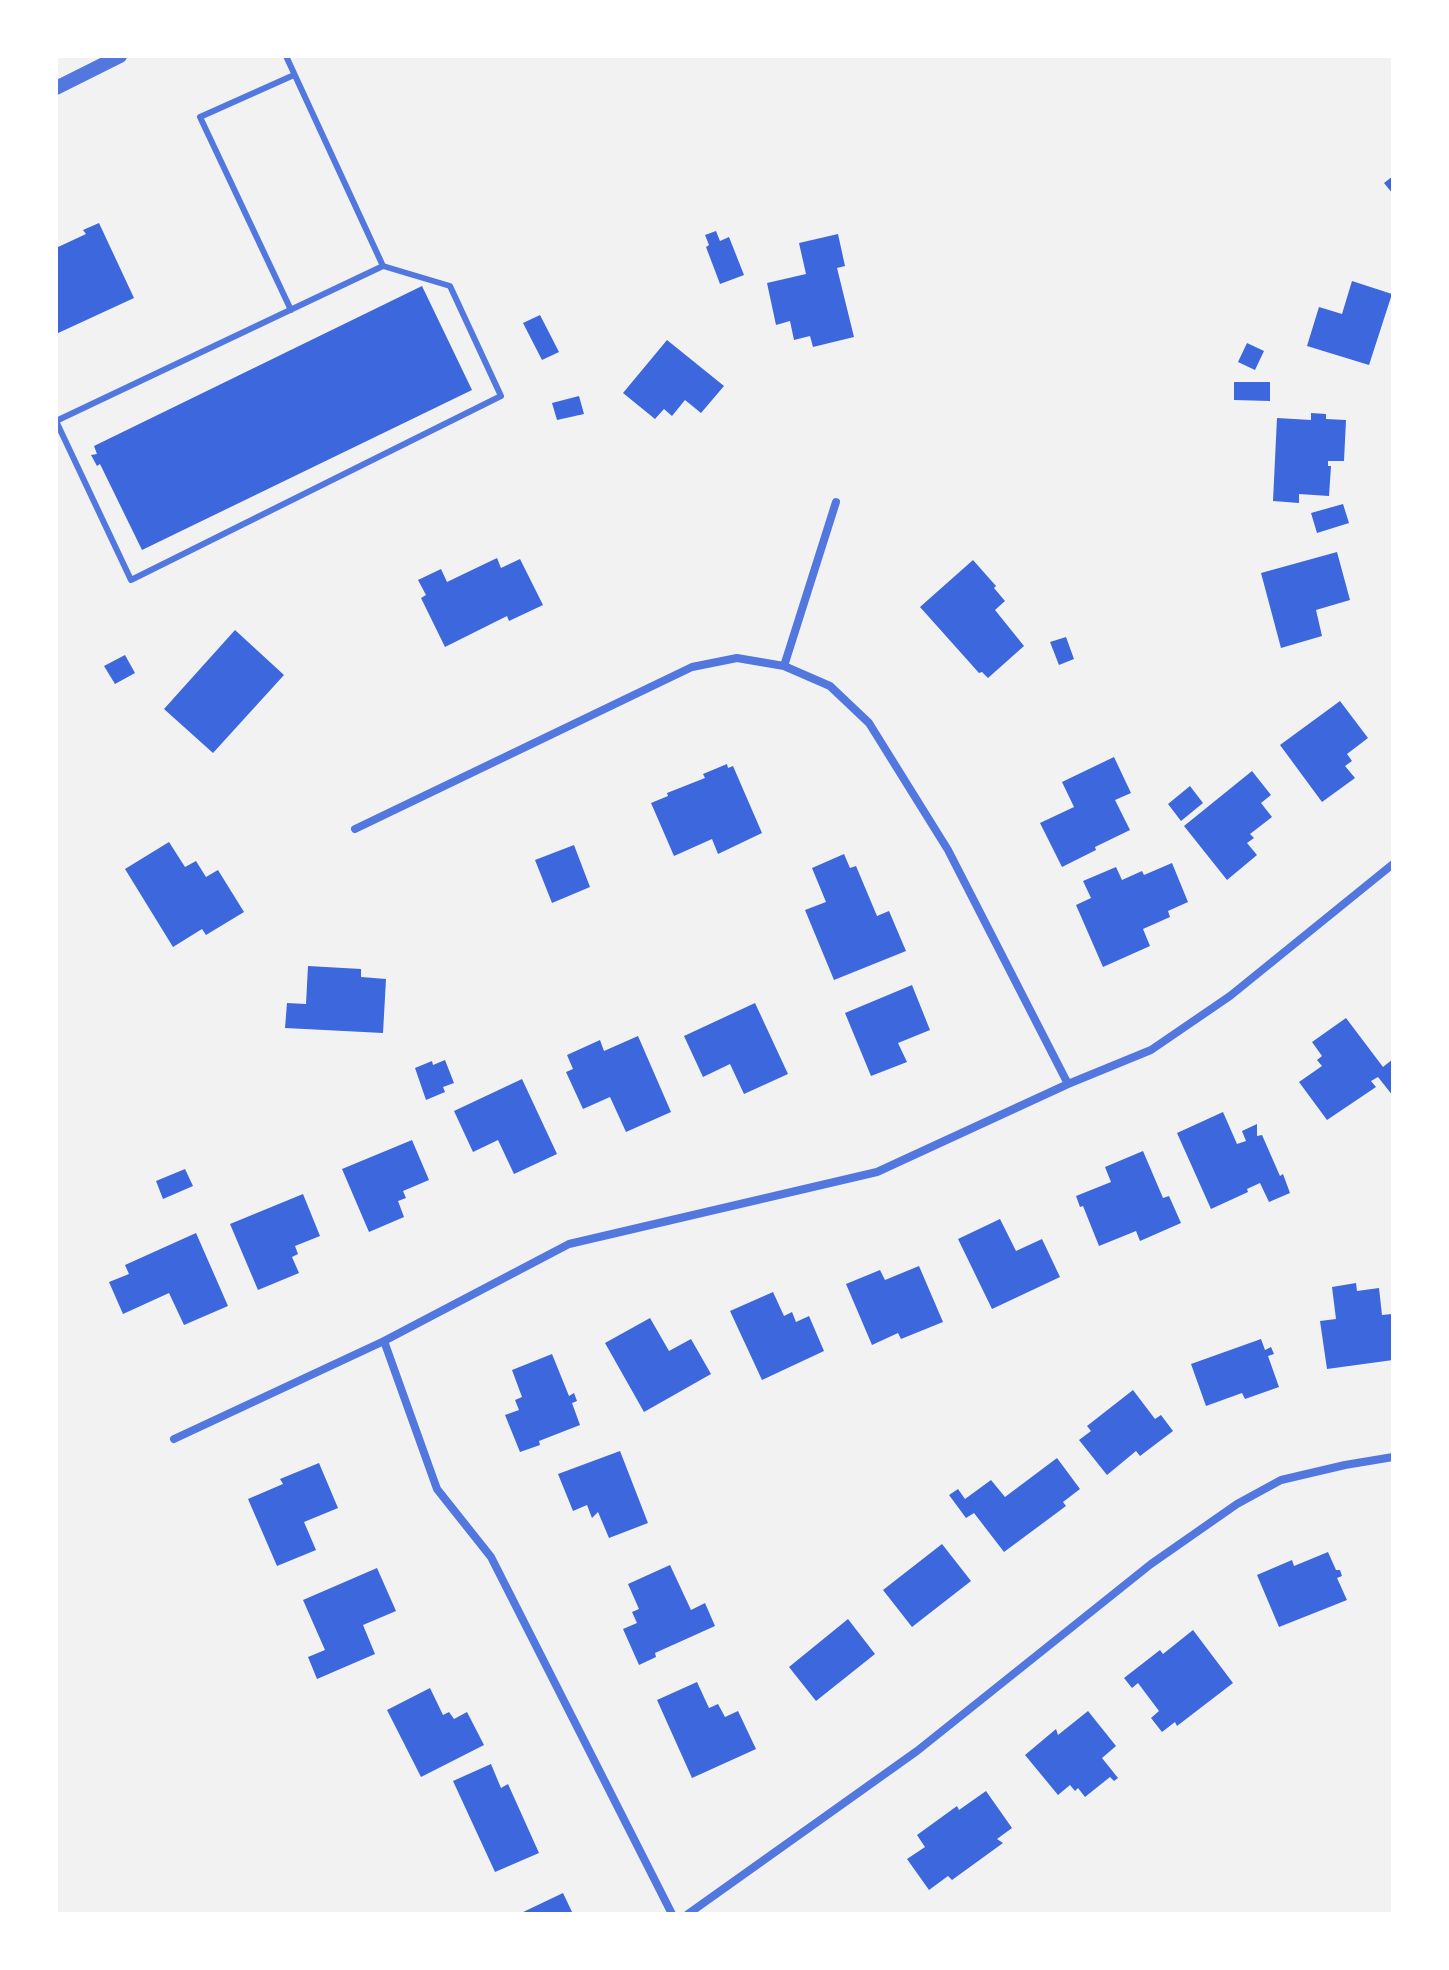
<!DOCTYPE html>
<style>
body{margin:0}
#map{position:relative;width:1449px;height:1970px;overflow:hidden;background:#f2f2f2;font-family:"Archivo Narrow",sans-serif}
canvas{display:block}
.frame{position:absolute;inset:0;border:58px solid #fff;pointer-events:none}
</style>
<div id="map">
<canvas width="1449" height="1970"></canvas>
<div class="frame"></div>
</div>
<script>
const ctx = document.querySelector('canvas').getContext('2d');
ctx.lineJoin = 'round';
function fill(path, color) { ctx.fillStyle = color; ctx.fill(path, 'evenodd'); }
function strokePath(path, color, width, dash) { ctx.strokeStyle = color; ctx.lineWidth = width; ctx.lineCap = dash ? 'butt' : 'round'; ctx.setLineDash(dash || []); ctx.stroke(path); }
const building = new Path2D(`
 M1393 176V194L1384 183Z
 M99 223 134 298 56 334V248L86 234 83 230Z
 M716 231 720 241 729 237 744 275 720 284 706 247 709 245 705 235Z
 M838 234 845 266 837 268 854 337 813 347 810 336 794 340 790 321 776 325 767 283 806 274 799 243Z
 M1352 281 1392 294 1369 365 1307 346 1319 307 1342 314Z
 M422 286 472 390 142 550 100 464 97 466 91 455 97 454 94 446Z
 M540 315 559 352 542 360 523 323Z
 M667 340 724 386 701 413 685 400 672 416 664 409 655 419 623 393Z
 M1247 343 1264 351 1255 370 1238 362Z
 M1234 382H1270V401L1234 400Z
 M579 396 584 414 557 420 552 403Z
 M1311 413 1326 414V419L1346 420 1344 461H1328V466H1331L1329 496 1299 494V503L1273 501 1277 418 1311 420Z
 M1343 504 1349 523 1317 533 1311 513Z
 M1337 552 1350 600 1316 610 1322 636 1281 648 1261 573Z
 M497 558 501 568 520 559 543 605 509 621 507 616 445 647 421 598 426 595 418 580 441 569 447 582Z
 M973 560 996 586 994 588 1005 601 995 610 1024 646 988 678 982 672 979 673 920 607Z
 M235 630 284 675 213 753 164 709Z
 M1066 637 1074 659 1059 665 1050 642Z
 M125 655 135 673 115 684 104 666Z
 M1340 701 1368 738 1347 754 1352 761 1345 766 1355 778 1322 802 1280 745Z
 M1114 757 1131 793 1115 800 1130 830 1095 847 1096 850 1062 867 1040 823 1074 807 1062 782Z
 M727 764 728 768 733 766 762 833 718 854 712 839 674 856 651 803 668 796 667 793 705 778 703 774Z
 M1252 771 1271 795 1261 803 1272 817 1250 834 1254 838 1247 843 1257 855 1227 880 1184 826Z
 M1190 786 1203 803 1181 821 1168 804Z
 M169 842 185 867 196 861 206 877 218 870 244 912 206 935 202 929 173 947 125 869Z
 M574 845 590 887 552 903 535 860Z
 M844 854 850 868 856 866 877 916 889 911 906 951 834 980 805 910 826 902 812 868Z
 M1172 863 1188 902 1168 911 1170 917 1143 929 1150 946 1103 967 1076 905 1091 898 1083 881 1116 867 1122 880 1142 871 1144 875Z
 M308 966 361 969V977L386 979 383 1033 285 1028 287 1003 306 1004Z
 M912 985 930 1030 898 1043 907 1062 871 1076 845 1013Z
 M755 1003 788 1074 744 1094 730 1064 703 1077 684 1036Z
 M1346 1018 1383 1067 1393 1059V1096L1378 1077 1371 1081 1376 1087 1327 1120 1299 1082 1322 1066 1317 1060 1322 1056 1312 1042Z
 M638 1036 671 1112 626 1132 610 1097 583 1109 566 1072 573 1069 567 1055 600 1040 604 1051Z
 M445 1060 454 1083 443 1087 445 1092 426 1100 415 1068 432 1061 433 1065Z
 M522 1079 557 1154 514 1174 498 1140 473 1152 454 1111Z
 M1223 1112 1237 1144 1246 1141 1242 1131 1257 1124V1136L1262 1135 1280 1176 1283 1174 1290 1193 1269 1202 1260 1183 1247 1189 1248 1192 1211 1209 1177 1133Z
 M412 1140 429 1180 403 1191 406 1198 398 1201 404 1217 369 1232 342 1169Z
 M1143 1151 1163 1198 1169 1196 1181 1223 1140 1241 1136 1231 1099 1246 1083 1206 1080 1207 1076 1196 1111 1182 1105 1167Z
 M185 1169 193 1186 163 1199 156 1181Z
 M303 1194 320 1236 295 1246 298 1254 292 1257 299 1273 258 1290 230 1224Z
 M1000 1219 1016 1251 1042 1239 1060 1277 992 1309 958 1239Z
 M196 1233 228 1306 184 1325 169 1293 123 1314 109 1282 129 1274 125 1265Z
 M919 1266 943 1322 901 1339 898 1333 872 1345 846 1284 880 1270 885 1280Z
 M1356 1283 1357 1291 1379 1288 1382 1315 1392 1314 1393 1360 1327 1369 1320 1321 1336 1319 1332 1287Z
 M773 1292 784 1316 792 1312 796 1322 809 1316 824 1351 762 1380 730 1311Z
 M650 1318 669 1351 691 1339 711 1374 644 1412 605 1343Z
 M1261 1339 1265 1350 1271 1347 1274 1354 1268 1356 1279 1387 1245 1399 1242 1393 1206 1406 1191 1364Z
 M552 1354 569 1396 574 1393 577 1401 572 1403 580 1425 539 1441 540 1445 520 1452 505 1415 519 1410 515 1400 522 1397 512 1370Z
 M1133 1390 1155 1419 1161 1415 1173 1431 1140 1456 1136 1451 1107 1475 1079 1440 1091 1431 1087 1426Z
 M620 1451 648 1523 609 1538 598 1512 592 1518 587 1505 573 1511 558 1474Z
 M1057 1458 1080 1489 1063 1502 1066 1506 1004 1552 974 1513 966 1518 949 1495 958 1489 965 1499 991 1480 1005 1497Z
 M319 1463 338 1508 304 1522 316 1550 277 1566 248 1499 283 1484 280 1479Z
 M942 1544 971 1581 912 1627 883 1590Z
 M1328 1552 1336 1570H1340L1342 1576 1337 1578 1347 1600 1279 1627 1257 1575 1292 1560 1294 1566Z
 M670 1565 691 1610 705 1603 715 1626 655 1653 656 1657 639 1665 623 1629 637 1623 632 1612 639 1609 628 1584Z
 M377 1568 396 1611 363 1625 375 1654 317 1679 308 1657 325 1650 303 1600Z
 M848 1619 875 1654 816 1701 789 1667Z
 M1193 1630 1233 1683 1177 1726 1175 1722 1162 1732 1151 1718 1159 1711 1138 1683 1132 1688 1124 1678 1160 1650 1163 1654Z
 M697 1682 709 1708 718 1704 725 1717 738 1711 756 1749 692 1778 657 1700Z
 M430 1688 443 1715 449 1712 454 1719 467 1712 484 1745 421 1777 387 1710Z
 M1088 1711 1116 1746 1102 1758 1118 1778 1114 1781 1110 1777 1085 1797 1078 1788 1075 1791 1070 1785 1058 1795 1025 1755 1056 1729 1058 1735Z
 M491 1764 501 1788 508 1784 539 1853 495 1872 453 1781Z
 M986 1791 1012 1828 997 1839 1003 1843 952 1880 948 1876 929 1890 907 1859 925 1847 917 1835 957 1806 959 1810Z
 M563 1893 573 1914H519Z`);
const service = new Path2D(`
 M291 310 200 117 294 75
 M56 421 131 580 501 396 450 286 383 266
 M56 421 383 266 286 56`);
const minor = new Path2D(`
 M784 666 836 502
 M355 829 692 667 737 658 784 666 830 686 869 723 948 850 1068 1084
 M384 1341 437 1489 491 1557 672 1914
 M174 1439 384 1341 569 1244 877 1172 1068 1084 1151 1050 1230 996 1393 864
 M688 1914 917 1751 1151 1564 1237 1504 1281 1480 1345 1465 1393 1457`);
const tertiary = new Path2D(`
 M56 88 120 56`);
fill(building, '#3d67dc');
strokePath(service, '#5277de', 6);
strokePath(minor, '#5277de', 8);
strokePath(tertiary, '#5277de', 14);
</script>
